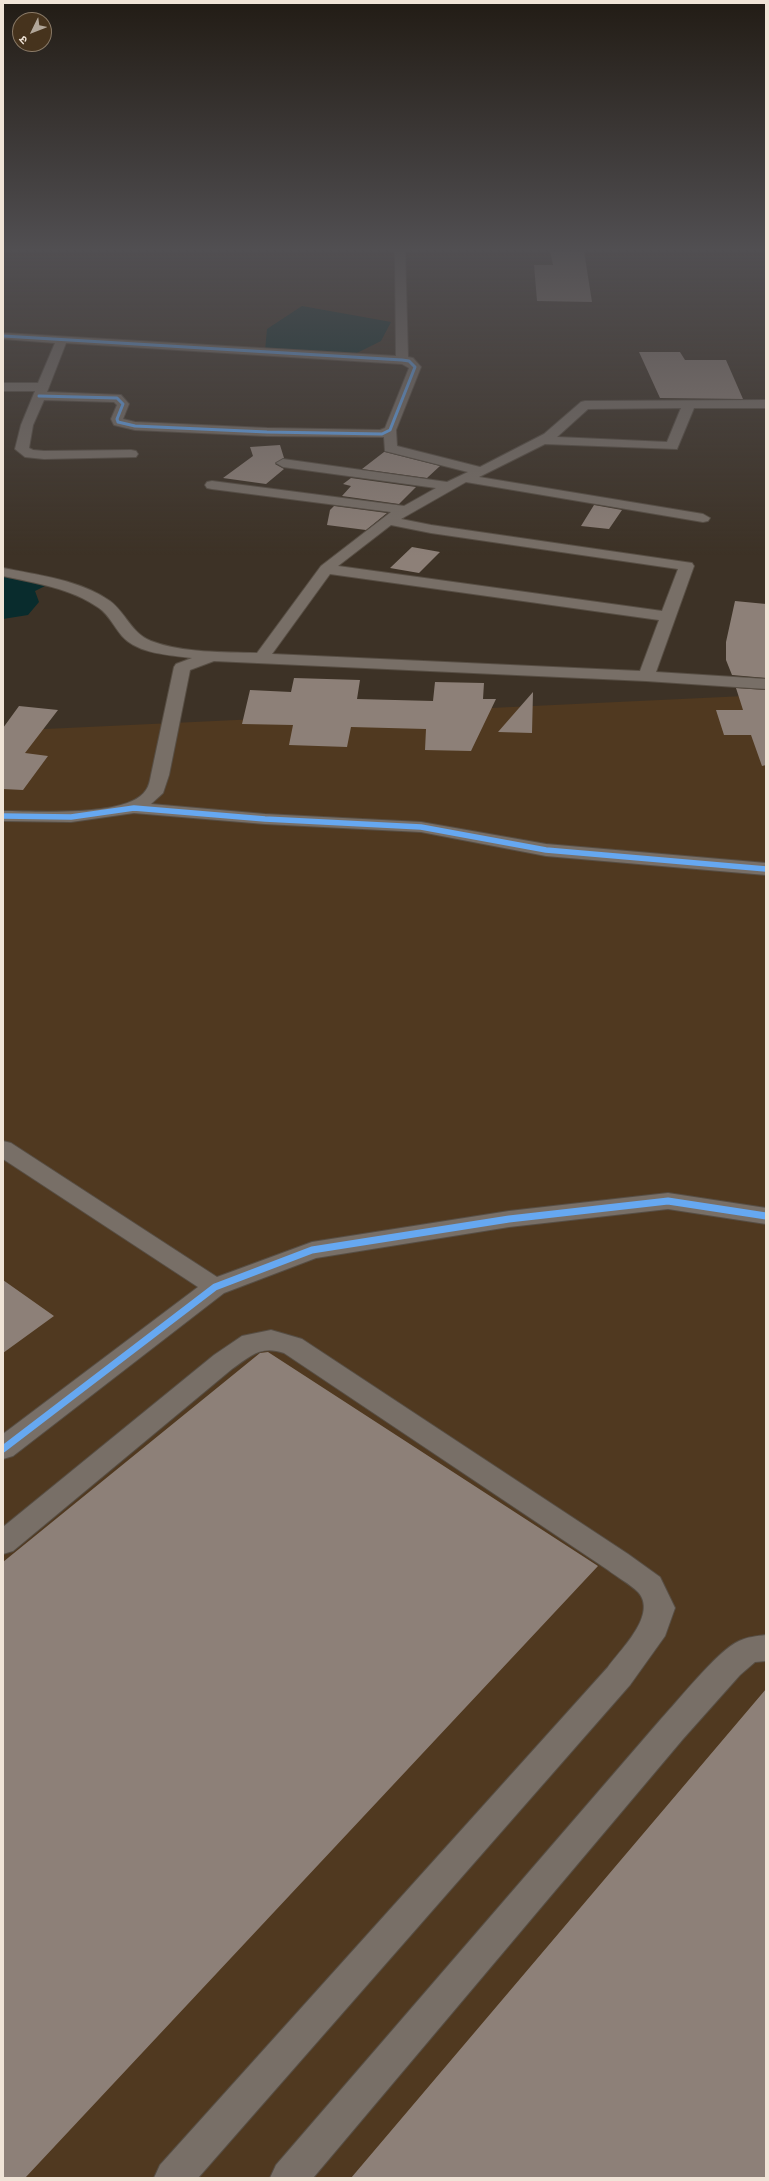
<!DOCTYPE html>
<meta charset="utf-8">
<style>
body{margin:0}
#map{position:relative;width:769px;height:2181px;overflow:hidden;background:#3d3226;font-family:"Fira Sans","Noto Sans Devanagari",sans-serif}
canvas{display:block}
.frame{position:absolute;inset:0;border:4px solid #f0e4d7;pointer-events:none}
.north{position:absolute;left:12px;top:12px;width:40px;height:40px;box-sizing:border-box;background:#46331d;border:1px solid #8a7a67;border-radius:50%;rotate:227deg;font-size:11px;font-weight:700;line-height:16px;text-align:center;color:#f0e4d7}
.north::after{content:'';display:block;margin:auto;width:14px;height:18px;background:#b1a699;clip-path:polygon(50% 0,100% 100%,50% 72%,0 100%)}
</style>
<div id="map">
<canvas width="769" height="2181"></canvas>
<div class="frame"></div>
<div class="north">उ</div>
</div>
<script>
const ctx = document.querySelector('canvas').getContext('2d');
ctx.lineJoin = 'round';
function fill(path, color) { ctx.fillStyle = color; ctx.fill(path, 'evenodd'); }
function strokePath(path, color, width, dash) { ctx.strokeStyle = color; ctx.lineWidth = width; ctx.lineCap = dash ? 'butt' : 'round'; ctx.setLineDash(dash || []); ctx.stroke(path); }
const built = new Path2D(`
 M766 695V2178H3V731Z`);
const water = new Path2D(`
 M302 306 391 322 381 341 355 354 265 351 267 329Z
 M3 576 47 585 35 591 39 602 28 615 3 619Z`);
const building = new Path2D(`
 M550 251H584L592 302 537 301 534 265H553Z
 M639 352H680L685 360H726L743 399 660 398Z
 M280 445 284 458 275 464 284 469 266 484 223 478 253 456 250 447Z
 M384 452H385L440 466 427 478 362 469Z
 M351 478 416 487 399 504 342 496 351 486 343 484Z
 M594 505 622 510 609 529 581 526Z
 M334 506 387 513 366 530 327 525 330 510Z
 M412 547 440 552 419 573 390 568Z
 M735 601 766 604V678L732 675 726 660V642Z
 M294 678 360 680 357 699 433 701 435 682 484 683 483 699H496L471 751 425 750 426 729 351 727 347 747 289 745 293 725 242 724 250 690 291 692Z
 M736 688 766 690V765L762 766 751 735H724L716 710H743Z
 M533 692 532 733 498 732Z
 M19 706 58 710 25 753 48 756 23 790 3 789V728Z
 M3 1280 54 1316 3 1353Z
 M268 1352 598 1566 25 2178H3V1562L260 1353Z
 M766 1689V2178H351Z`);
const minor = new Path2D(`
 M395 251H405L408 357 413 358 421 367 396 430 397 446 480 467 544 434 581 402 585 401 766 400V408H694L677 449 545 444 479 477 703 514 710 518 708 521 703 522 466 482 401 519 431 525 692 563 694 566 656 672 766 679V689L646 681 214 661 190 670 169 775 163 793 151 804 265 814 421 822 546 844 766 863V875L546 856 421 832 265 824 134 813 71 822 3 821V811C33 811 129 818 146 790 149 786 150 780 151 775L174 667 176 664 192 658C169 655 138 654 122 636 114 627 109 615 99 608 71 588 35 583 3 576V568C38 575 80 580 110 601 126 613 131 633 151 641 182 653 224 652 257 653L321 566 391 512 212 489 207 488 205 485 207 482 212 481 404 506 436 488 283 467 276 463 283 459 447 482 468 472 385 451 384 437 267 436 135 430 114 425 111 419 117 405 114 402 44 400 33 425 29 448 33 450 44 451 131 450 136 451 138 454 136 457 44 459 25 457 15 449 21 425 35 391H3V383H38L55 343 3 339V333L396 356ZM66 343 402 364 409 368 385 428 380 430 267 428 135 422 123 419 129 404 121 395 47 392ZM681 408 667 442 557 437 588 409ZM391 525 431 533 678 569 662 611 338 566ZM330 574 659 620 640 671 272 654Z
 M3 1141 11 1143 217 1277 312 1242 509 1211 668 1193 766 1208V1224L668 1209 509 1227 316 1258 224 1293 13 1456 3 1459V1434L198 1287 3 1159Z
 M271 1330 302 1339 628 1554 660 1577 675 1608 665 1636 630 1685 198 2178H154L160 2165 608 1667C621 1649 658 1614 638 1592 630 1584 617 1577 608 1570L284 1353C260 1345 251 1356 232 1369L13 1551 3 1554V1527L214 1355 242 1336Z
 M766 1635V1661L755 1662 740 1675 683 1739 313 2178H270L276 2165 661 1719C678 1701 718 1650 739 1641 747 1637 757 1636 766 1635Z`);
const cyclewayFar2 = new Path2D(`
 M3 336 402 360 409 361 415 367 390 430 382 434 267 432 135 426 118 422 117 419 123 404 117 398 39 396`);
const cyclewayFar1 = new Path2D(`
 M3 816 71 817 134 808 265 819 421 827 546 850 766 869`);
const cycleway = new Path2D(`
 M3 1449 215 1287 312 1250 509 1219 668 1201 766 1216`);
fill(built, '#503920');
fill(water, '#092c2d');
fill(building, '#8d8078');
strokePath(minor, '#574e44', 2);
fill(minor, '#786f67');
strokePath(cyclewayFar2, '#66a8f1', 3);
strokePath(cyclewayFar1, '#66a8f1', 5.5);
strokePath(cycleway, '#66a8f1', 7);
const sky = ctx.createLinearGradient(0, 0, 0, 556);
sky.addColorStop(0, '#221c15');
sky.addColorStop(0.45, '#514f52');
sky.addColorStop(1, '#514f5200');
ctx.fillStyle = sky;
ctx.fillRect(0, 0, 769, 556);
</script>
